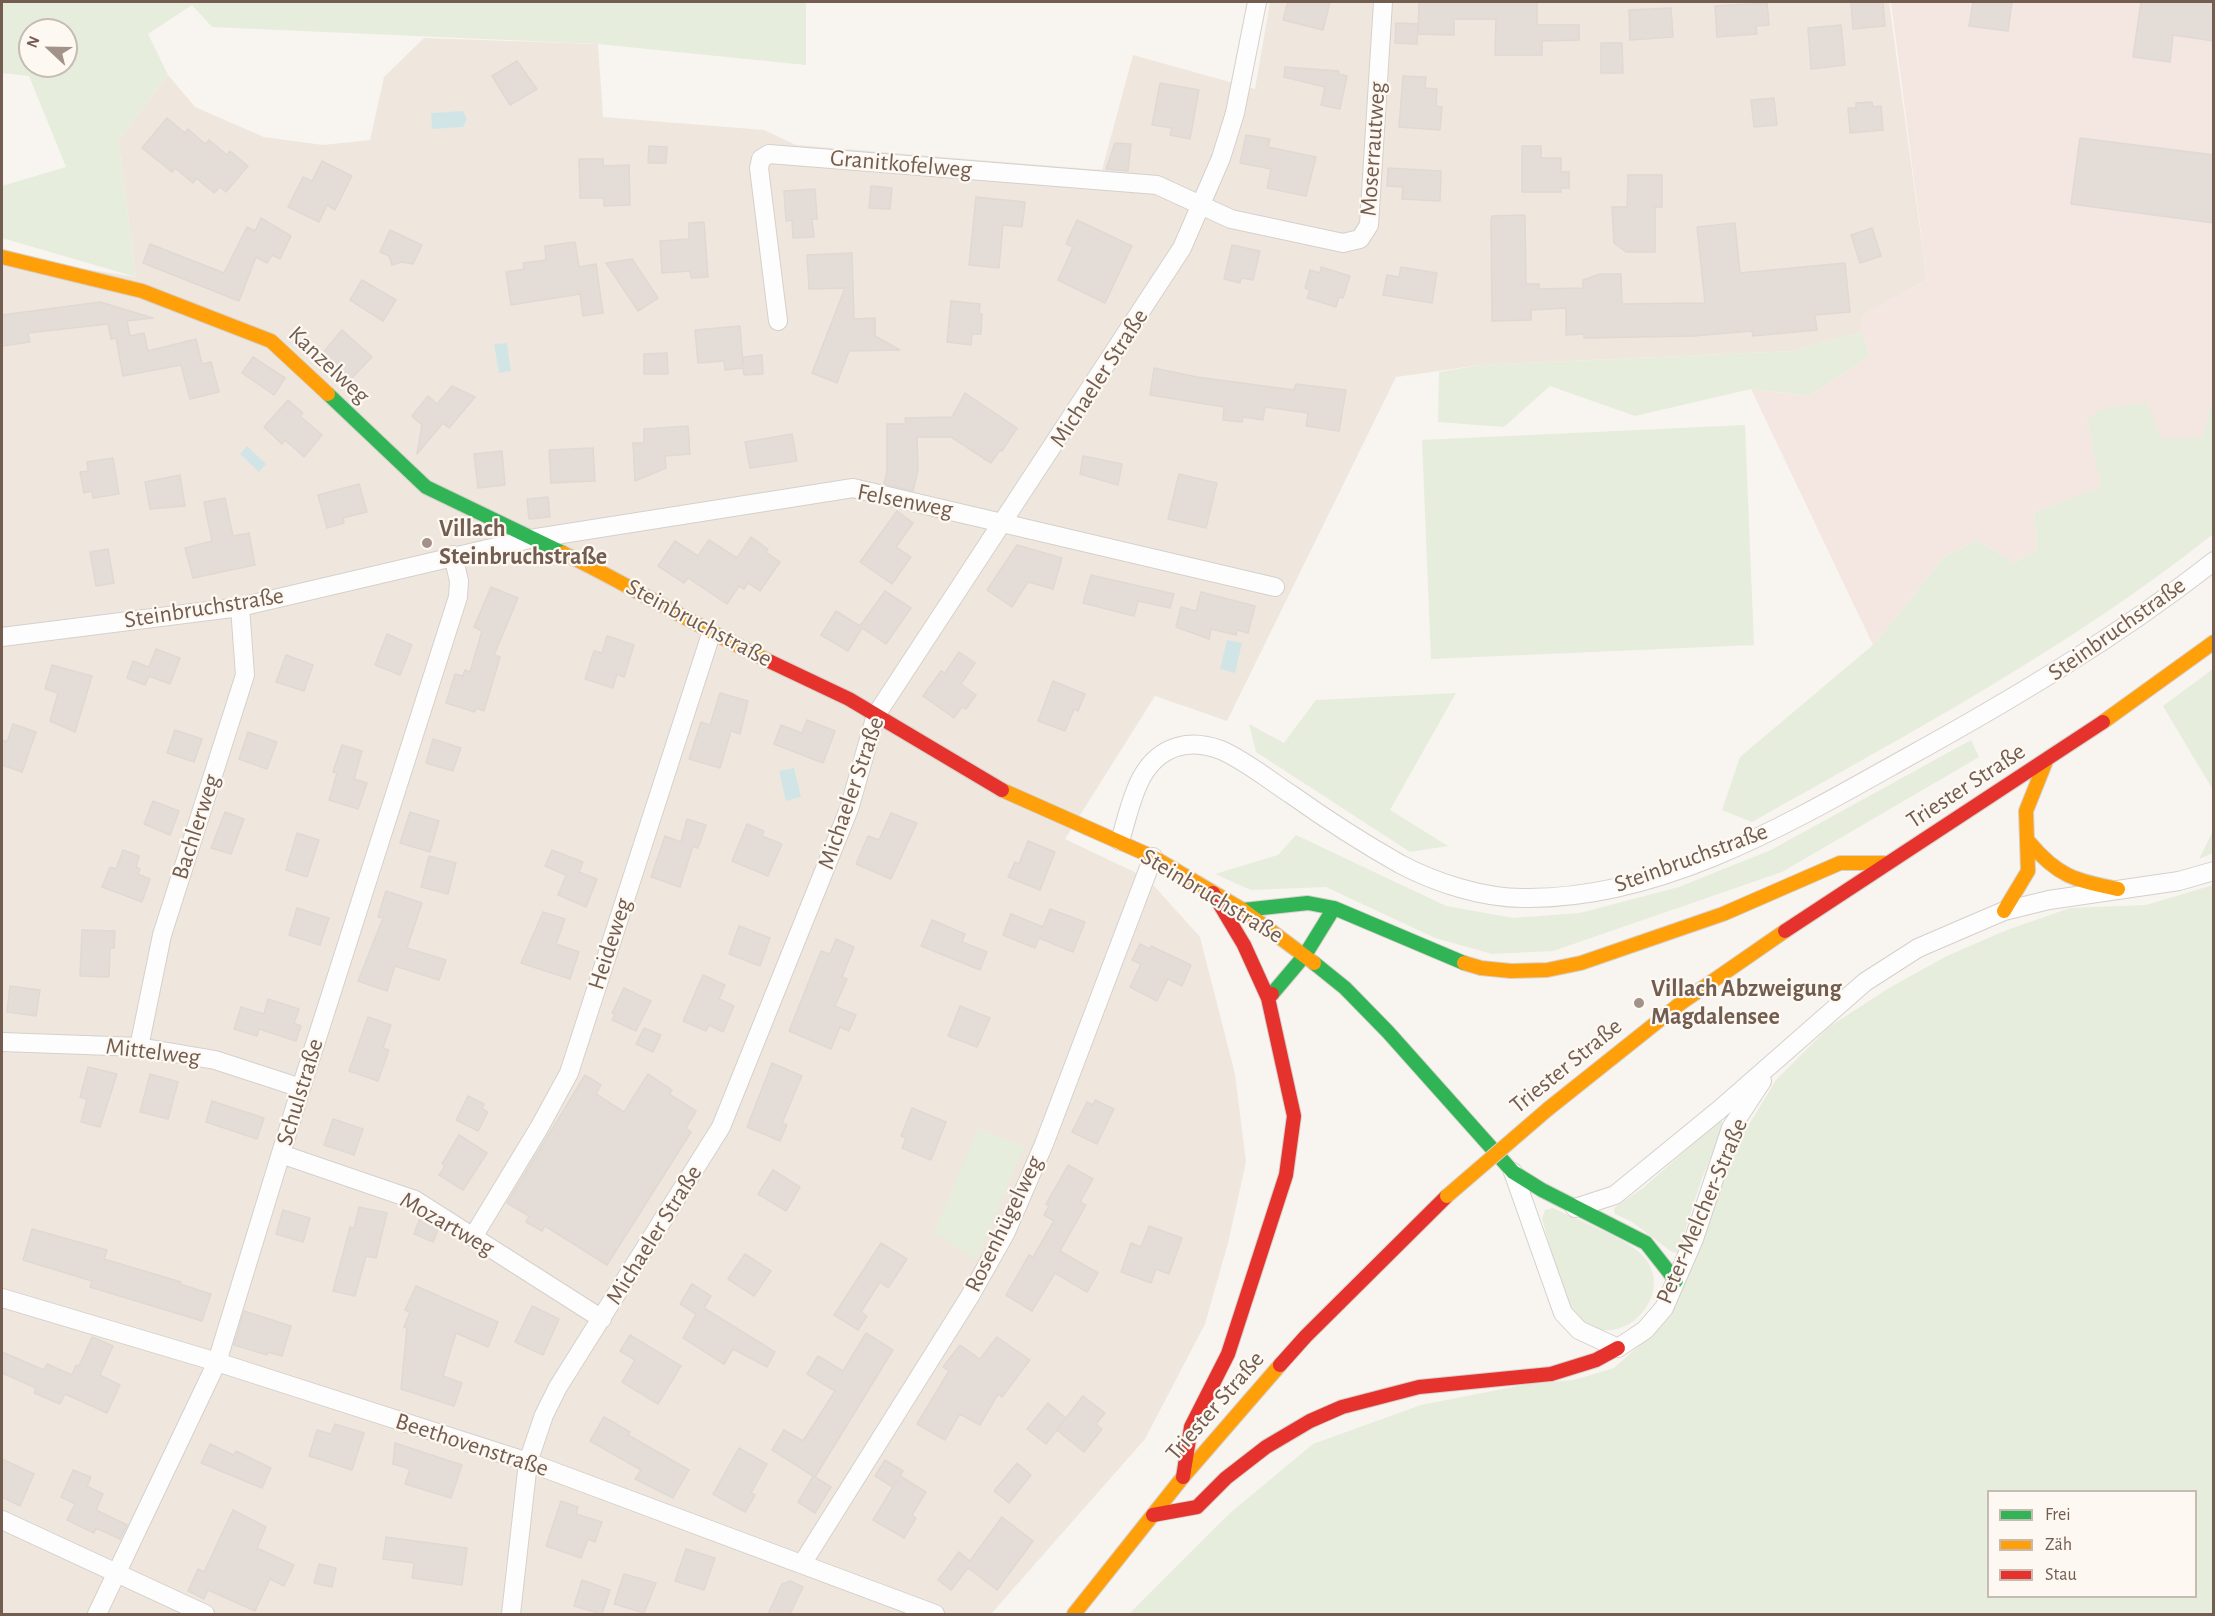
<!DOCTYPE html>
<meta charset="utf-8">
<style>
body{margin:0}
#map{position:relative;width:2215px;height:1616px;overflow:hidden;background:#f8f4f0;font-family:"Alegreya Sans",sans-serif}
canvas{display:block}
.frame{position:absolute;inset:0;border:3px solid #735d51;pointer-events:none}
.legend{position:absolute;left:1987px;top:1490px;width:210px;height:108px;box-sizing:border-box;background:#fdf9f2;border:2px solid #c6bbb2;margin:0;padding:8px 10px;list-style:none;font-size:18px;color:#735d51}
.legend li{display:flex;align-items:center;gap:12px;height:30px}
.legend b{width:30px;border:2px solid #c6bbb2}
.north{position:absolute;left:18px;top:18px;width:60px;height:60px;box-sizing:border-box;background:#fdf9f2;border:2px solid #c6bbb2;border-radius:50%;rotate:292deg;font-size:16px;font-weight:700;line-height:24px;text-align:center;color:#735d51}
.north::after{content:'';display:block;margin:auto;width:21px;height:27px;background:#a29289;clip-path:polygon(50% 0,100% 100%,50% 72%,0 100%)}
</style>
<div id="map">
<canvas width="2215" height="1616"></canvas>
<div class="frame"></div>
<ul class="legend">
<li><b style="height:8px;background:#30b455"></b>Frei</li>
<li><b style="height:8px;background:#ff9f0a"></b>Zäh</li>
<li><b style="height:8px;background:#e5322d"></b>Stau</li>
</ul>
<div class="north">N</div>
</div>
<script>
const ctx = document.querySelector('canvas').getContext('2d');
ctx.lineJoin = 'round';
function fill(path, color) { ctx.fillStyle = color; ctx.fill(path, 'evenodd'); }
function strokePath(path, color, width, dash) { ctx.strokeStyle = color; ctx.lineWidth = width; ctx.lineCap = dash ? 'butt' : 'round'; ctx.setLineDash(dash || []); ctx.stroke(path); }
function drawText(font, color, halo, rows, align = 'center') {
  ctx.font = font + ' "Alegreya Sans",sans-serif'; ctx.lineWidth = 4.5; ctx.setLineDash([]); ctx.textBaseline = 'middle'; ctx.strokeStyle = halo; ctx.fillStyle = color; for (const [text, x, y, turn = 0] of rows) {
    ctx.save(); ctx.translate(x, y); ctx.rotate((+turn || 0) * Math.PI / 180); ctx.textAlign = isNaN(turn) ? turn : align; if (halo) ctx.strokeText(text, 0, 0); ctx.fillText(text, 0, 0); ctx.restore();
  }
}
const residential = new Path2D(`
 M1270 2H1889L1927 280 1863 315 1861 332 1794 351 1481 365 1396 377 1227 721 1155 696 1065 839 1147 878 1200 937 1235 1074 1246 1162 1228 1243 1205 1324 1145 1439 991 1614H2V256L136 277 118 140 168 75 195 107 264 137 323 145 370 140 384 77 424 38 598 44 603 117 764 130 796 145 1102 170 1133 55 1255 89Z`);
const commercial = new Path2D(`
 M1891 2H2213L2214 398 2202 438H2160L2087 420 2102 487 2034 512 2037 550 2014 563 1978 540 1945 556 1873 645 1751 389 1809 396 1870 356 1861 332 1863 315 1927 280Z`);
const green = new Path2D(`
 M2 2H806V65L598 44 212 27 192 5 148 34 168 75 118 140 136 277 2 238V186L66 167 29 76 2 73ZM30 30H66V66H30Z
 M1861 332 1870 356 1809 396 1751 389 1635 416 1550 386 1504 427 1438 422 1439 372 1481 365 1794 351Z
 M2213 398V534C2071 647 1910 733 1752 822L1722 810 1740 757 1873 645 1945 556 1978 540 2014 563 2037 550 2034 512 2101 487 2087 420 2101 409 2147 402 2161 438H2202Z
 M1745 425 1754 645 1431 659 1422 440Z
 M2213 669V790L2163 706Z
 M1456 693 1390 810 1448 846 1410 852 1256 752 1249 724 1284 743 1316 700Z
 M1971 740 1979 757 1782 872 1553 951 1492 954 1435 938 1326 887 1251 890 1215 874 1278 855 1296 835 1446 906 1513 918 1580 913 1679 887 1771 850Z
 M2213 831V853L2199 859Z
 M2213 885V1614H1129L1230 1513 1313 1444 1421 1405 1528 1384 1574 1380 1614 1368 1663 1324 1685 1284 1739 1141 1776 1080 1829 1027 1889 988 1947 956 2007 930 2070 908 2146 905ZM1988 1492H2196V1596H1988Z
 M1720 1120 1724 1124 1701 1181 1678 1253 1672 1252 1632 1222 1615 1214 1614 1208 1643 1188Z
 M979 1128 1024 1147 976 1260 934 1232Z
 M1553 1208C1577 1220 1615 1234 1635 1249 1688 1287 1617 1364 1575 1314 1557 1292 1551 1246 1542 1219L1545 1210Z`);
const water = new Path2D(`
 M463 111 467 119 463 127 432 129 431 113Z
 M507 343 511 371 499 373 494 344Z
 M247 446 266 464 259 472 240 454Z
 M1227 640 1242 643 1235 673 1220 669Z
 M794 768 801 797 786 801 779 771Z`);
const building = new Path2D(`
 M1288 2H1330L1323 30 1283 20Z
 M1419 2H1537V25H1579V40L1542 41V55H1495L1496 19H1454V35L1418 34Z
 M1851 2H1883L1885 26 1853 29Z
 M1973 2H2012L2008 31 1969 26Z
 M2141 2H2214V41L2173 35 2170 62 2133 57Z
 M1767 3 1769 25 1756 26 1757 34 1717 37 1715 6Z
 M1671 8 1673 37 1630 40 1629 10Z
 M1396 23 1418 24 1417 44 1395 43Z
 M1841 25 1845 65 1811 69 1808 28Z
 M1601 43H1622L1623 73H1601Z
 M517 61 537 89 510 105 492 76Z
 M1285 67 1339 71 1338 74 1347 76 1340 109 1321 105 1325 87 1284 77Z
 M1403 76 1426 77 1425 88 1437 89 1436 106 1442 107 1440 130 1399 127Z
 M1160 83 1199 90 1190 139 1170 135 1172 128 1152 125Z
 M1774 98 1777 125 1754 127 1751 100Z
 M1872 102 1873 107 1881 106 1883 130 1850 133 1848 108H1856V103Z
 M167 118 185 133 188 129 205 144 209 140 227 155 230 151 248 166 226 192 220 187 214 193 196 178 193 183 175 168 172 172 142 148Z
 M1246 135 1270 139 1268 147 1316 157 1306 196 1267 188 1271 169 1240 163Z
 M2080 138 2214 155V223L2071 204Z
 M1115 143 1131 144 1128 171 1106 169Z
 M649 146 667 147 666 163H648Z
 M1522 146H1541V158H1561V172H1569V188H1561V192H1522Z
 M579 159H603V166L629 165 630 205 604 206V198H580Z
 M322 161 352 176 335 210 327 205 319 222 288 207 303 177 312 181Z
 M1388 168 1441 171 1440 201 1402 199 1403 187 1387 186Z
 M1628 175H1662V207H1655V252H1626L1614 243 1612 207H1627Z
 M871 186 892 188 890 209 869 208Z
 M815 189 817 219H812L814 237 793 238 792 220 786 221 784 191Z
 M976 197 1025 202 1022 227 1003 225 999 268 969 265Z
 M1525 215 1526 284H1539V289L1583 288V280L1600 274H1621L1622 304 1705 303 1697 227 1735 223 1740 273 1845 263 1850 312 1815 315 1817 330 1753 336 1752 331 1693 336 1584 338V334L1566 335V308L1531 310V320L1492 321 1491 221 1492 216Z
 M261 218 291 236 280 259 272 255 267 263 256 257 239 301 143 263 150 244 224 273 247 227 255 231Z
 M1077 220 1132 246 1105 303 1058 280 1073 247 1066 244Z
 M704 222 708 277 691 278 690 271 662 273 660 241 689 239V223Z
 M1872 228 1881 256 1860 263 1851 235Z
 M390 230 422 245 413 264 402 262 392 265 389 256 380 252Z
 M575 242 579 267 596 264 603 313 583 316 580 294 511 305 506 272 524 269 523 263 546 260 545 246Z
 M1232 245 1260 251 1253 280 1241 278 1240 283 1224 279Z
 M852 253 854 319 875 318V336L900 350 849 351 837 383 812 373 845 288 809 289 807 255Z
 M632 259 658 298 638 311 606 263Z
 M1321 267 1350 276 1343 298 1339 297 1336 307 1307 298 1310 290 1305 288 1310 270 1320 273Z
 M1401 267 1437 273 1432 303 1383 295 1387 275 1399 277Z
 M362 280 396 300 383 321 350 300Z
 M951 301 980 304 979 314H982L981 334H972L971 345 947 342Z
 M100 302 153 318 127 321 130 336 144 333 148 351 196 339 202 364 211 362 219 392 190 399 181 365 123 376 116 338 111 339 108 324 28 333 30 342 2 346V315Z
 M740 326 743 365V357L762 355 763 374 744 375 743 368 725 370 724 361 698 363 695 330Z
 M342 330 372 357 352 378 321 355Z
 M667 353 668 374H644V354Z
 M253 357 285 378 274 395 242 373Z
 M1154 368 1197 377 1294 390 1296 384 1346 390 1339 431 1306 426 1308 413 1265 407 1263 420 1243 417 1242 422 1223 420 1224 407 1150 395Z
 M452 386 475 397 449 428 443 423 417 454 422 425 412 416 428 396 437 404Z
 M965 393 1017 428 1002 451 1000 450 991 463 951 437H917L918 470 913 491 884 484 887 471V424H906L905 418 952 417Z
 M288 400 303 413 300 416 322 435 304 457 285 440 282 444 264 427Z
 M688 426 690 454 665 456 666 468 635 481 633 443H644V429Z
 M792 434 797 461 750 468 745 442Z
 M593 448 595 481 551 483 549 450Z
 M502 451 505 485 478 488 474 454Z
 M1083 456 1122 464 1118 485 1080 474Z
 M113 458 119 494 93 498 92 491 84 493 80 472 88 471 87 462Z
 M1179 474 1217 483 1206 528 1168 519Z
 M180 475 185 506 150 509 145 482Z
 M359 484 367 512 343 518 344 523 327 528 318 495Z
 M548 497 550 517 529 519 527 499Z
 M225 498 233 536 249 533 255 565 193 578 185 548 212 541 204 502Z
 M897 511 913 523 896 547 911 557 892 584 860 562Z
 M751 537 768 549 766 552 780 562 760 591 748 583 744 589 739 586 727 604 688 578 684 583 658 566 675 541 698 556 709 540 737 558Z
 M1017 545 1062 558 1053 589 1028 582 1012 607 987 590Z
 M108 549 114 583 96 586 90 552Z
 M1091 575 1174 594 1170 608 1138 601 1134 616 1083 603Z
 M491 587 518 598 494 655 500 657 484 711 476 708 475 712 446 703 455 674 463 676 465 670 470 672 482 631 474 627Z
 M885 591 911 608 886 644 862 628 848 651 821 635 836 611 860 626Z
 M1201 592 1255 606 1248 633 1237 630 1236 635 1211 629 1209 639 1176 627 1181 607 1196 611Z
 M387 634 412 645 400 675 375 665Z
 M607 636 634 645 624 677 617 674 613 688 585 679 594 651 602 653Z
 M156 649 180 658 170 684 149 676 145 685 127 678 133 661 149 667Z
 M959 652 975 663 961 684 976 695 966 709 962 707 954 718 923 696 941 671 945 673Z
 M286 655 313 665 304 691 276 682Z
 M52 665 92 676 75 732 50 721 58 693 45 689Z
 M1053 681 1085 694 1078 711 1074 709 1065 731 1038 721Z
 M720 693 748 701 740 734 731 731 720 768 689 759 701 722 710 725Z
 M807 720 835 731 823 763 774 744 781 725 802 733Z
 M13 724 36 732 22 772 2 765V740L7 742Z
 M175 730 202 739 194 762 167 753Z
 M248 732 277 742 267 769 239 759Z
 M433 739 461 748 453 771 426 763Z
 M342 745 362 751 354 779 367 783 358 809 329 800 337 773 333 772Z
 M153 801 179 811 170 835 144 824Z
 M225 812 244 819 231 854 211 848Z
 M410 812 439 821 430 852 400 843Z
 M891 813 917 823 891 879 856 864 868 836 879 840Z
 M687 819 706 825 698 848 693 846 680 887 651 877 665 836 681 842Z
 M747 824 764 831 762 836 782 844 768 876 732 861Z
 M297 833 319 840 307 877 286 870Z
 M1028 841 1055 852 1040 890 1008 877 1015 862 1019 864Z
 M123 850 139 856 136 867 140 869 138 874 150 879 142 902 102 887 110 867 116 869Z
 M552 850 583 862 579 872 597 879 586 907 558 895 566 875 545 866Z
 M429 856 456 863 448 894 421 887Z
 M386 891 422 903 407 948 446 960 439 980 395 966 387 991 358 981 383 918 378 917Z
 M297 908 329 918 320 945 289 935Z
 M1050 909 1085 922 1073 952 1039 938 1035 948 1003 935 1011 914 1043 927Z
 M543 912 565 919 556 944 579 952 570 979 521 963Z
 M932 920 965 934 962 942 987 952 980 970 921 946Z
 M739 926 770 938 760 966 729 954Z
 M82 930 115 931 114 948H110L109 977 80 976Z
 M836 939 854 947 842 977 847 979 835 1006 856 1015 849 1031 840 1027 831 1049 789 1031 821 951 830 954Z
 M1140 944 1150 949 1151 946 1191 965 1182 986 1168 979 1157 1001 1130 987 1141 964 1132 960Z
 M703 975 725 985 719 999 734 1006 723 1032 709 1025 706 1031 683 1021Z
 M10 986 40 990 36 1016 7 1012Z
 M624 988 651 1001 636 1031 612 1020 615 1015 612 1013Z
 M268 999 299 1009 294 1023 301 1026 296 1041 259 1029 257 1036 234 1029 241 1007 264 1014Z
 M960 1006 990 1018 977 1047 948 1036Z
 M368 1017 391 1025 383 1048 389 1050 378 1081 349 1071Z
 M644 1028 661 1035 653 1052 636 1044Z
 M772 1063 802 1076 782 1123 787 1125 780 1141 747 1127Z
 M88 1067 117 1074 100 1127 81 1122 87 1099 80 1097Z
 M150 1074 178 1082 168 1119 140 1112Z
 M648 1074 672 1090 669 1094 696 1111 686 1128 691 1132 607 1265 545 1226 542 1231 526 1222 529 1216 507 1203 585 1075 601 1085 596 1094 624 1112Z
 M468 1096 484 1104 482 1109 488 1112 478 1131 456 1120Z
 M1095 1100 1114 1109 1097 1144 1072 1132 1087 1102 1093 1105Z
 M212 1101 264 1118 257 1139 206 1122Z
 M912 1108 946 1122 931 1160 902 1148 906 1138 901 1136Z
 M333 1119 363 1129 354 1155 324 1145Z
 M459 1135 487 1153 463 1190 439 1175 445 1166 442 1164Z
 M1068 1165 1093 1179 1080 1202 1086 1205 1060 1251 1098 1273 1087 1292 1055 1273 1032 1311 1006 1295 1029 1255 1033 1257 1054 1221 1044 1215 1049 1206 1046 1204Z
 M773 1170 800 1187 786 1211 758 1194Z
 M359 1207 387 1213 376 1258 366 1256 355 1296 333 1291 350 1227 354 1228Z
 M283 1210 310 1218 303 1242 276 1234Z
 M420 1218 439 1228 433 1242 414 1234Z
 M1149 1226 1182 1238 1169 1274 1156 1269 1151 1283 1121 1272 1131 1243 1141 1247Z
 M32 1229 107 1250 104 1259 181 1282 180 1284 211 1294 202 1321 90 1287 92 1281 23 1260Z
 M881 1243 907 1259 888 1288 880 1282 861 1312 867 1316 858 1330 834 1315Z
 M745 1254 771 1271 754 1296 728 1279Z
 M692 1284 711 1296 704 1308 775 1352 767 1367 733 1349 724 1364 683 1338 696 1314 680 1304Z
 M416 1286 498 1322 488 1347 456 1333 443 1376 462 1383 454 1406 401 1389 407 1328 404 1327 410 1312 405 1310Z
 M532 1306 559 1319 543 1355 515 1342Z
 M244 1311 291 1326 282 1356 268 1352 267 1355 234 1345Z
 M866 1333 893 1350 815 1477 831 1487 815 1513 798 1502 813 1476 772 1450 784 1430 803 1441 835 1391 807 1374 818 1356 843 1371Z
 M630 1335 681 1366 658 1404 622 1382 635 1360 620 1351Z
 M92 1337 113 1346 100 1375 120 1385 107 1413 65 1394 60 1404 34 1393 36 1388 2 1373V1352L44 1370 47 1364 72 1375 76 1365 79 1366Z
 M997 1337 1030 1360 1002 1397 998 1394 980 1425 960 1414 945 1440 917 1424 949 1371 943 1367 960 1345 980 1359Z
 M1083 1396 1105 1413 1096 1424 1102 1429 1084 1452 1057 1430 1046 1444 1027 1429 1048 1403 1066 1418 1059 1427Z
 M604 1417 630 1432 628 1435 689 1470 673 1498 635 1479 641 1470 590 1441Z
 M335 1424 364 1433 352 1470 309 1456 317 1430 331 1434Z
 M395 1443 462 1465 451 1498 405 1484 410 1469 393 1464Z
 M210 1444 234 1455 236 1451 271 1468 262 1488 201 1463Z
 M739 1448 767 1464 751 1493 755 1495 745 1512 713 1494Z
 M2 1459 34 1474 20 1506 2 1497Z
 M885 1460 903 1471 900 1476 926 1492 912 1515 916 1518 904 1538 873 1520 897 1480 893 1487 875 1476Z
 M1017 1463 1031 1475 1009 1503 994 1491Z
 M73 1470 91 1477 87 1486 103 1494 96 1510 127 1525 120 1539 96 1528 94 1533 67 1520 75 1504 61 1497Z
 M561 1501 578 1507 576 1514 602 1522 595 1542 588 1539 581 1558 546 1546Z
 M233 1510 266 1527 257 1548 294 1565 284 1586 270 1579 255 1611 208 1590 204 1599 188 1591 198 1569 204 1572Z
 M1002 1517 1033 1541 997 1590 968 1568 951 1590 938 1580 959 1552 970 1561Z
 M386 1537 467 1548 462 1585 412 1578 414 1563 383 1559Z
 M686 1549 715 1558 704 1590 675 1581Z
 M319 1564 336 1568 332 1587 314 1583Z
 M624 1574 656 1583 644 1613 614 1604Z
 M582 1580 610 1590 602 1614 574 1606Z
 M790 1581 803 1587 790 1614H768L782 1584Z`);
const street = new Path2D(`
 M778 321 759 168 761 159 769 154 1157 185 1231 219 1343 243 1360 239 1369 225 1383 2
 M2 637 240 607 530 539 853 488 1275 587
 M1120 841C1131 806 1137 759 1177 747 1192 742 1207 745 1221 750 1246 761 1269 780 1292 795 1327 820 1363 843 1400 864 1436 883 1483 898 1523 898 1660 900 1790 823 1906 758 2013 699 2117 637 2214 561
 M2 1042 139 1047 215 1060 301 1088
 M139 1047 162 935 245 675 240 607
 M281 1154 415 1200 602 1319
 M1513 1172 1563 1313 1579 1330 1618 1348 1645 1330 1664 1308 1694 1239 1731 1128 1762 1081
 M1575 1208 1615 1195 1719 1110 1865 982 1918 948 2004 911 2049 900 2179 881 2214 871
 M473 1237 539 1128 569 1073 711 634
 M2 1298 217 1362 528 1462 935 1614
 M2 1520 205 1614
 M802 1564 970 1296 1006 1232 1044 1144 1153 857
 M97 1614 217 1362 301 1088 458 597 459 581 453 555
 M511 1614 528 1462 544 1415 558 1387 721 1127 849 809 876 715 1182 248 1221 158 1235 113 1257 2`);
const fast = new Path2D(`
 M328 394 426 487 563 553
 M1243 910 1308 903 1334 908 1464 963
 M1314 963 1345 988 1388 1032 1513 1172 1542 1190 1646 1243 1676 1281
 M1272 994 1305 955 1334 908`);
const slow = new Path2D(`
 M2 257 142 291 271 341 328 394
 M563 553C634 587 700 629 771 662
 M2103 722 2214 642
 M1002 790 1153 857 1243 910 1314 963
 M2029 842C2057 876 2076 881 2118 889
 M2004 911 2028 871 2026 811 2046 761
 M1464 963 1481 968 1511 971 1547 970 1581 963 1723 914 1840 863H1888
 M1548 1109 1681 1003 1785 931
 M1074 1614 1183 1477 1280 1365`);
const jam = new Path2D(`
 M771 662 849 699 1002 790
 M1213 893 1244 945 1268 998
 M1785 931 2103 722
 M1280 1365 1306 1336 1447 1196
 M1183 1477 1191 1427 1228 1354 1286 1175 1294 1116 1268 998 1272 994
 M1153 1515 1197 1507 1226 1478 1266 1447 1310 1421 1342 1407 1419 1387 1551 1374 1596 1360 1618 1348`);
const slowBridge = new Path2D(`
 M1447 1196 1548 1109`);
const markers = [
 [427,543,6,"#a29289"],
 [1639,1003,6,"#a29289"]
];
const streetNames = [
 ["Moserrautweg",1373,149,-86],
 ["Granitkofelweg",901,164,5],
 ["Kanzelweg",329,365,43],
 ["Michaeler Straße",1099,378,-57],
 ["Felsenweg",905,501,11],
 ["Steinbruchstraße",204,608,-9],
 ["Steinbruchstraße",699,623,28],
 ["Steinbruchstraße",2117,629,-35],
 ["Triester Straße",1966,786,-33],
 ["Michaeler Straße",851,793,-71],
 ["Bachlerweg",196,827,-72],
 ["Steinbruchstraße",1691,858,-20],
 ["Steinbruchstraße",1212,896,31],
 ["Heideweg",610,944,-72],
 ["Mittelweg",153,1052,7],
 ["Triester Straße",1566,1066,-39],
 ["Schulstraße",300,1092,-73],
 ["Peter-Melcher-Straße",1702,1211,-67],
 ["Mozartweg",447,1224,30],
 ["Rosenhügelweg",1004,1224,-64],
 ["Michaeler Straße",654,1235,-58],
 ["Triester Straße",1215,1406,-49],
 ["Beethovenstraße",472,1445,18]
];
const poiNames = [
 ["Villach",439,529],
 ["Steinbruchstraße",439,557],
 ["Villach Abzweigung",1651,989],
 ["Magdalensee",1651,1017]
];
fill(residential, '#efe7de');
fill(commercial, '#f4e7e2');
fill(green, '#e6eddc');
fill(water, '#d2e5e6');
fill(building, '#e4ddd7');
strokePath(building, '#e0d8d2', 1.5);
strokePath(street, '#d5d0cb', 20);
strokePath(fast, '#d6d0ca', 16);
strokePath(slow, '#d6d0ca', 16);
strokePath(jam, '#d6d0ca', 16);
strokePath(street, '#fefdfd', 18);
strokePath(fast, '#30b455', 14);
strokePath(slow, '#ff9f0a', 14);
strokePath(jam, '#e5322d', 14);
strokePath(slowBridge, '#d8d1cd', 16, []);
strokePath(slowBridge, '#ff9f0a', 14);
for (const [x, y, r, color] of markers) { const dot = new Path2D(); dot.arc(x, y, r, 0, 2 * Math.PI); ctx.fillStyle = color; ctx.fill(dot); strokePath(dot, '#fdf9f2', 2); }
drawText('24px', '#735d51', '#fdf9f2', streetNames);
drawText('bold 24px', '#735d51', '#fdf9f2', poiNames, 'left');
</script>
